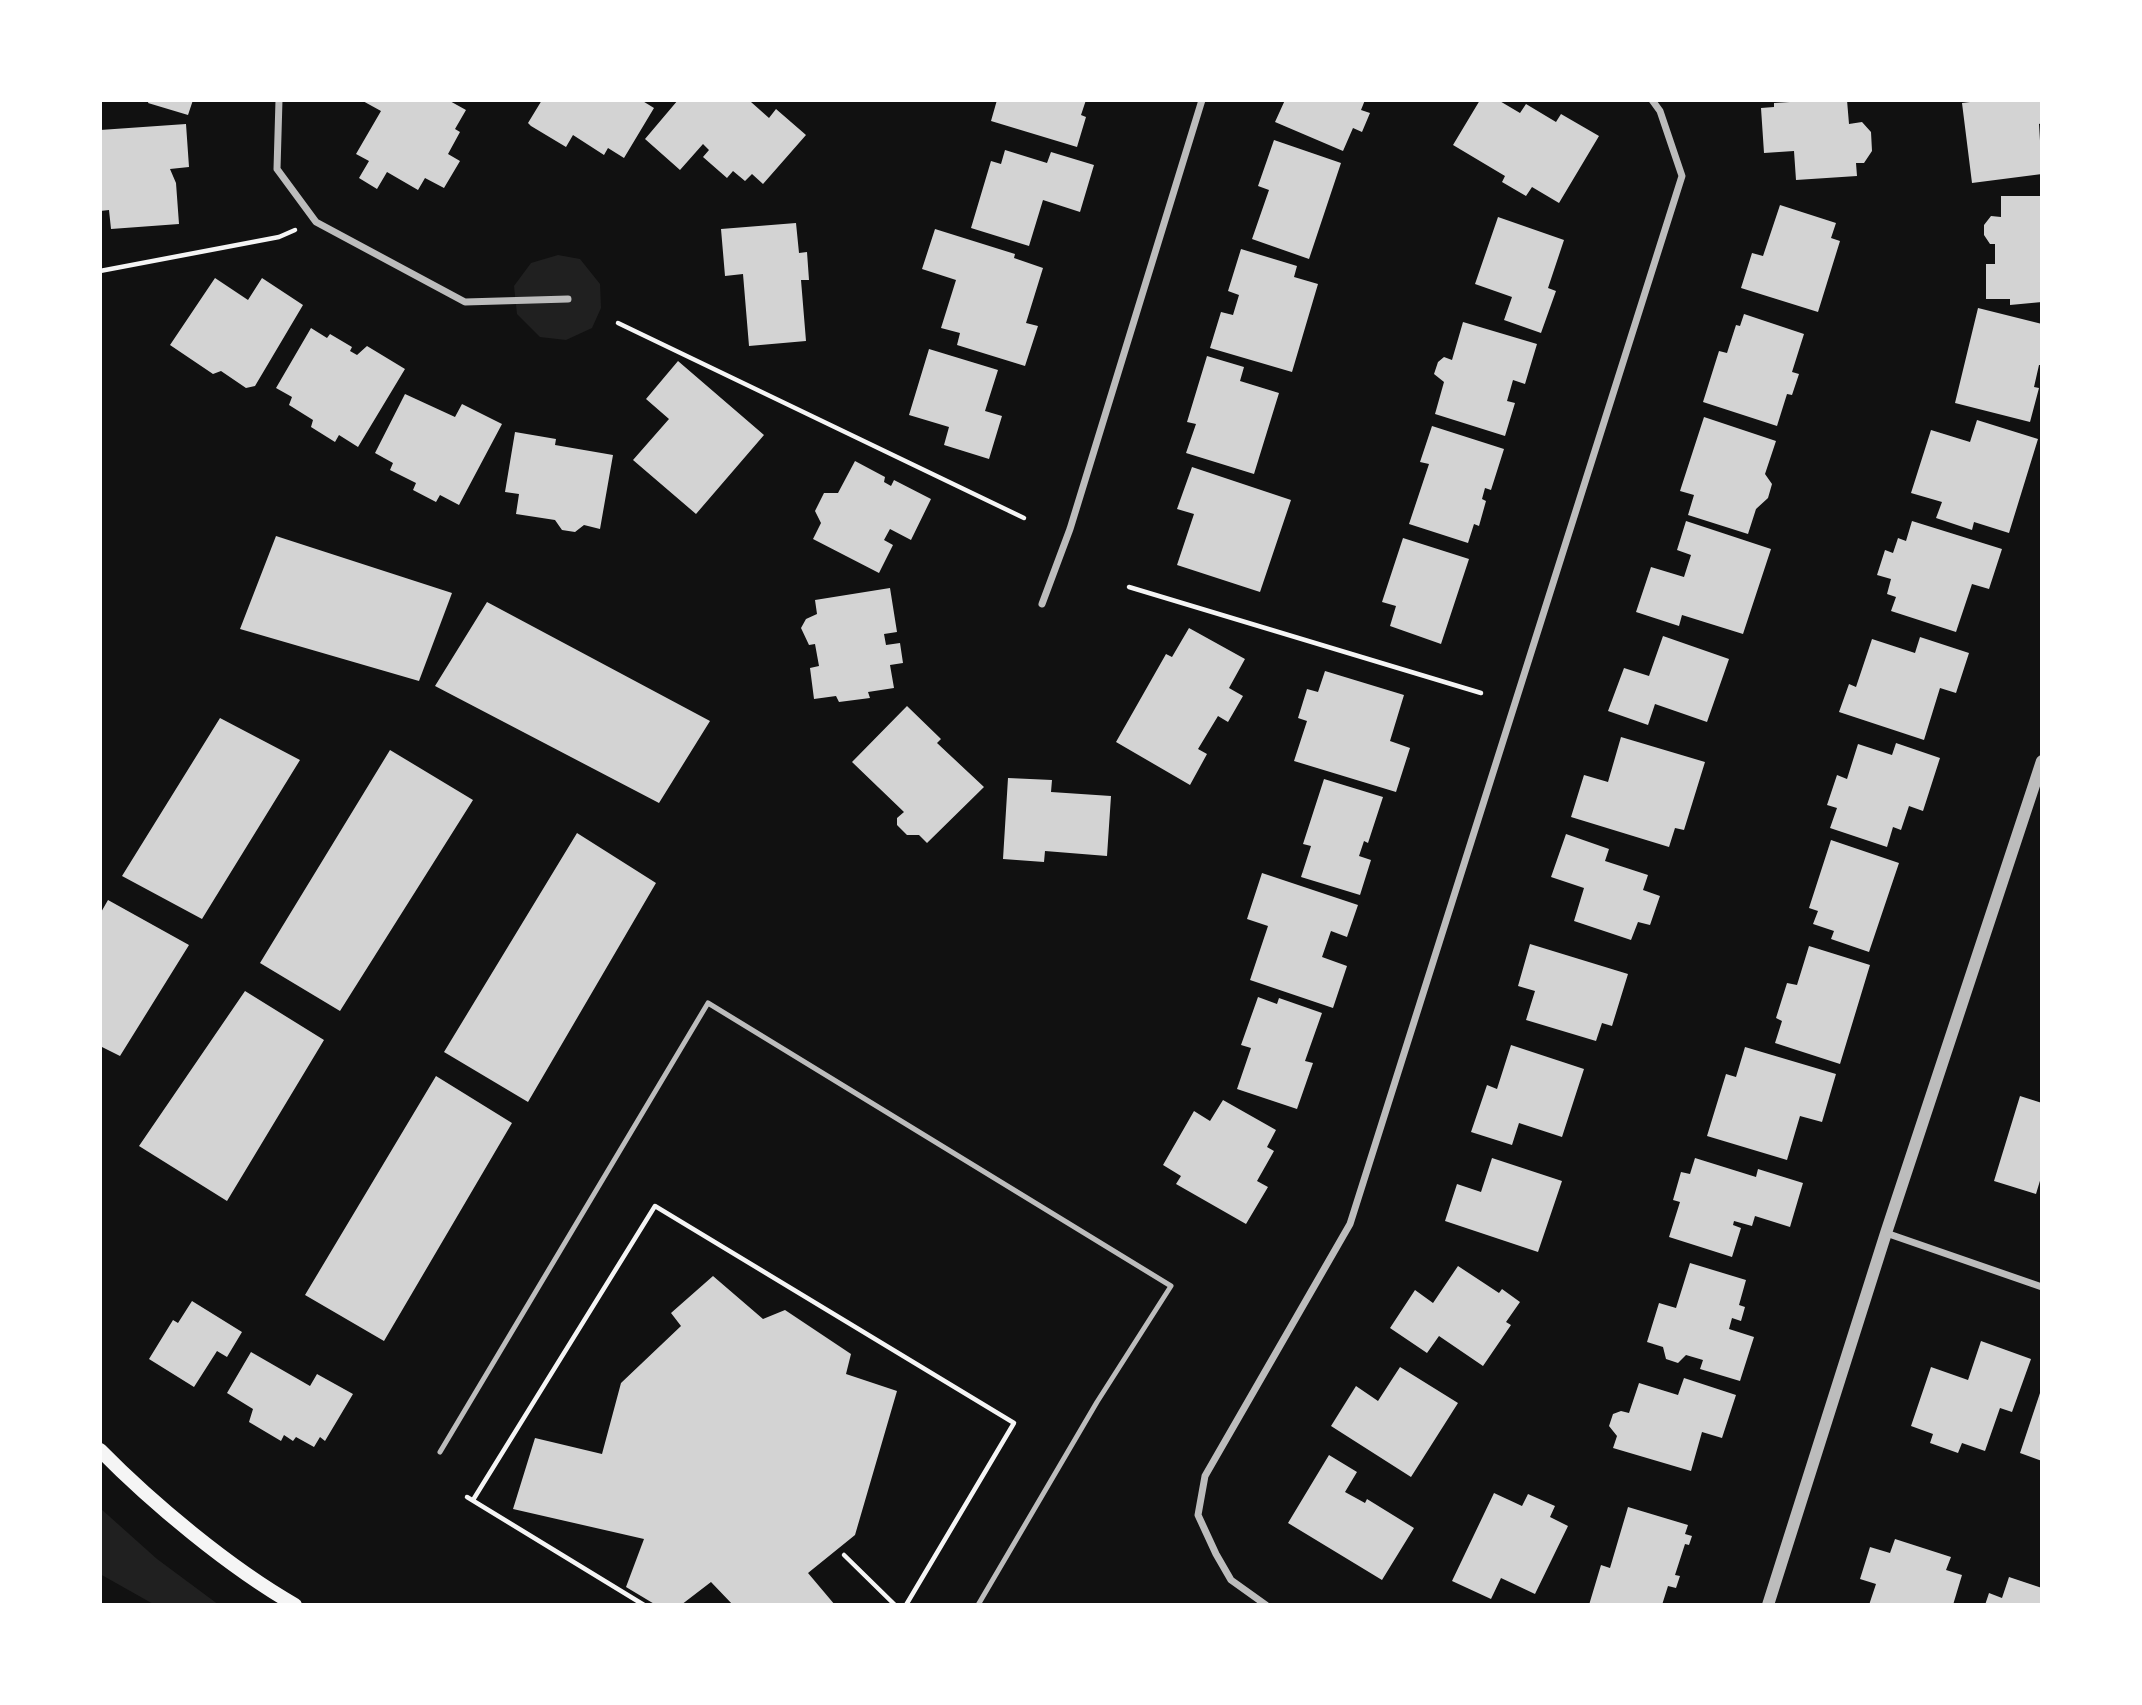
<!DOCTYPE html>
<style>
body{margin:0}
#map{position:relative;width:2142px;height:1705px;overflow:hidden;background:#111;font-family:"Source Serif 4",serif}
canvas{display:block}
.frame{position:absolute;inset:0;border:102px solid #fff;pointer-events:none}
</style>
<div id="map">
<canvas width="2142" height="1705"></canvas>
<div class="frame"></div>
</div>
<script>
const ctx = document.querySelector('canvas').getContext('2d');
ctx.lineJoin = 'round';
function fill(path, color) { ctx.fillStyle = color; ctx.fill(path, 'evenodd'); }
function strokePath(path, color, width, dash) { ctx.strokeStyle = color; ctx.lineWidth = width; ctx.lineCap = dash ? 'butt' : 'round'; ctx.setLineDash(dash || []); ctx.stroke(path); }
const green = new Path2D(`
 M558 255 580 259 600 284 601 308 592 328 566 340 540 337 517 314 514 286 531 263Z
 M100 1508 157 1559 219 1605H155L100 1574Z`);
const building = new Path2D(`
 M149 100H193L188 115 148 103Z
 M361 100H448L466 110 455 129 460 132 448 154 460 161 444 188 425 178 418 190 387 172 377 189 359 178 369 161 356 154 381 111Z
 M542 100H641L654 108 624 158 608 148 604 155 573 135 566 147 531 126 528 123Z
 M678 100H753L751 102 769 118 776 109 806 135 763 184 752 174 745 181 733 171 727 178 703 157 709 150 703 144 680 170 645 139Z
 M997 100H1086L1081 115 1086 117 1077 147 991 121Z
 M1285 100H1365L1361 110 1370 113 1362 132 1353 128 1343 151 1275 122Z
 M1480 100H1498L1520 113 1526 104 1556 122 1561 114 1599 136 1559 203 1532 187 1526 196 1502 182 1505 176 1453 145Z
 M1821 100H1847L1849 124 1862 122 1871 132 1872 151 1864 163H1856L1857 176 1796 180 1794 151 1764 153 1761 108 1774 107V103Z
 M1986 100H2042V123L2039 124 2042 174 1972 183 1962 103Z
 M186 124 189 167 170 169 176 183 179 224 111 229 109 210 100 211V130Z
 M1274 140 1341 163 1309 259 1252 239 1269 190 1258 186Z
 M1005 150 1047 163 1051 152 1094 165 1080 212 1043 200 1029 246 971 228 991 161 1001 164Z
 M2001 196H2042V302L2010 305V299H1986V264H1995V244H1990L1984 235V225L1991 216 2001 217Z
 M1780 205 1836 223 1831 238 1840 241 1818 312 1741 288 1752 253 1763 256Z
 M1498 217 1564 240 1548 288 1556 291 1541 333 1504 320 1512 297 1475 284Z
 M796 223 799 253 807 252 809 280H801L806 341 749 346 743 274 725 276 721 229Z
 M935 229 1015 254 1014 258 1043 268 1026 323 1038 326 1025 366 957 345 960 333 941 328 956 280 922 269Z
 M1241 249 1297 266 1294 277 1318 284 1292 372 1210 348 1221 312 1233 315 1239 295 1228 291Z
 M215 278 248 300 262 278 303 305 255 386 246 388 221 371 213 374 170 345Z
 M1978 308 2042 324V365H2039L2034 387 2039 388 2030 422 1955 403Z
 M1744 314 1804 334 1792 372 1799 374 1792 395 1787 394 1777 426 1703 402 1719 351 1727 353 1736 325 1740 326Z
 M1463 322 1537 344 1525 384 1513 380 1507 401 1515 403 1505 436 1435 414 1444 382 1434 374 1438 362 1444 357 1452 360Z
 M311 328 327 338 330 334 352 347 350 351 357 355 367 346 405 369 358 447 339 435 335 442 311 427 313 420 289 405 292 397 276 388Z
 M929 349 998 370 985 411 1002 416 989 459 944 445 949 427 909 415Z
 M1207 356 1244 367 1240 381 1279 393 1254 474 1186 453 1196 424 1187 422Z
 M678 361 764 435 696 514 633 460 669 419 646 399Z
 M405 394 455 417 462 404 502 424 459 505 440 495 436 502 413 490 416 483 390 470 393 463 375 453Z
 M1704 417 1776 441 1765 474 1772 484 1768 498 1756 509 1748 534 1688 515 1694 495 1680 491Z
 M1977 420 2038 439 2009 533 1974 522 1972 530 1936 518 1942 502 1911 493 1931 430 1970 442Z
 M1432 426 1504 449 1491 490 1485 488 1482 499 1486 501 1479 526 1474 524 1468 543 1409 524 1429 464 1420 462Z
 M515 432 556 439 555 445 613 455 600 529 584 525 575 532 562 530 555 520 516 514 519 494 505 492Z
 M855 461 885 477 884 482 891 486 894 480 931 499 911 540 890 529 884 540 893 545 879 573 813 539 821 523 815 511 824 493H838Z
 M1192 467 1291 500 1260 592 1177 565 1194 514 1177 509Z
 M1686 521 1771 549 1743 634 1682 615 1679 626 1636 612 1651 567 1684 577 1691 555 1677 550Z
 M1912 521 2002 549 1989 589 1972 584 1956 632 1891 611 1896 597 1887 594 1891 579 1877 575 1885 550 1893 553 1898 538 1906 541Z
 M276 536 452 593 419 681 240 629Z
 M1403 538 1469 559 1441 644 1390 626 1396 606 1382 602Z
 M890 588 897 632 884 634 886 645 900 643 903 663 890 665 894 688 868 692 870 698 839 702 836 696 814 699 810 668 819 666 815 644 809 645 801 628 806 619 817 614 815 600Z
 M487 602 710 721 659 803 435 686Z
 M1189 628 1245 659 1229 688 1243 696 1228 722 1218 716 1198 749 1207 754 1190 785 1116 742 1166 654 1172 657Z
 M1663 636 1729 659 1707 722 1655 704 1648 725 1608 711 1624 668 1649 676Z
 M1920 637 1969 653 1956 693 1940 688 1924 740 1839 712 1849 684 1856 687 1872 639 1915 653Z
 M1325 671 1404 695 1390 741 1410 748 1396 792 1294 761 1307 721 1298 718 1307 689 1318 692Z
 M907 706 941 739 937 743 984 787 927 843 919 835H907L897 825V818L904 812 852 762Z
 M220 718 300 760 202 919 122 876Z
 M1621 737 1705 762 1684 830 1675 828 1669 847 1571 817 1584 775 1608 782Z
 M1896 743 1940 758 1923 811 1909 806 1901 830 1893 827 1887 847 1830 828 1837 808 1827 805 1837 775 1847 779 1858 744 1892 755Z
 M390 750 473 800 340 1011 260 963Z
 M1008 778 1052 780 1051 792 1111 796 1107 856 1045 851 1044 862 1003 859Z
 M1324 779 1383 797 1368 843 1364 841 1359 856 1371 860 1360 895 1301 877 1311 846 1303 844Z
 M577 833 656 883 528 1102 444 1052Z
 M1566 834 1609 849 1605 861 1648 875 1643 890 1660 896 1650 925 1638 922 1631 940 1574 921 1584 888 1551 877Z
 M1831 840 1899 863 1869 952 1831 939 1834 931 1813 924 1818 911 1809 908Z
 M1262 873 1358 905 1347 937 1331 931 1322 957 1347 966 1333 1008 1250 980 1268 926 1247 919Z
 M108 900 189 945 120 1056 100 1046V914Z
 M1530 944 1628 974 1612 1026 1602 1023 1596 1041 1526 1020 1535 991 1518 986Z
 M1809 946 1870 965 1840 1064 1775 1043 1782 1021 1776 1018 1787 983 1797 985Z
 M245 991 324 1040 227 1201 139 1146Z
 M1258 997 1277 1004 1279 998 1322 1013 1305 1061 1313 1063 1297 1109 1237 1089 1251 1048 1241 1045Z
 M1511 1045 1584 1069 1562 1137 1519 1123 1512 1145 1471 1132 1487 1085 1497 1089Z
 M1745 1047 1836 1074 1822 1122 1800 1116 1787 1160 1707 1136 1726 1074 1736 1077Z
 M436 1076 512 1123 384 1341 305 1295Z
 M2020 1096 2042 1103V1174L2036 1194 1994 1181Z
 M1223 1100 1276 1130 1267 1147 1274 1151 1257 1181 1268 1187 1246 1224 1176 1184 1181 1176 1163 1165 1194 1111 1210 1121Z
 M1492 1158 1562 1181 1538 1252 1445 1221 1457 1184 1481 1192Z
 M1695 1158 1756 1177 1758 1169 1803 1183 1790 1227 1755 1216 1752 1226 1734 1221 1733 1225 1741 1228 1732 1257 1669 1237 1680 1202 1673 1200 1681 1172 1690 1174Z
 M1690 1263 1746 1280 1739 1305 1745 1307 1741 1321 1732 1318 1729 1329 1754 1337 1740 1381 1700 1369 1703 1360 1686 1355 1678 1363 1666 1359 1663 1347 1647 1342 1659 1303 1676 1308Z
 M1458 1266 1499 1293 1502 1289 1520 1302 1506 1322 1511 1325 1483 1366 1439 1336 1427 1353 1390 1328 1415 1290 1433 1303Z
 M713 1276 763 1319 785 1310 851 1354 846 1374 897 1391 855 1535 808 1573 835 1605H733L711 1582 681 1605H656L626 1587 644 1539 513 1509 535 1438 602 1454 621 1383 681 1326 671 1313Z
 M192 1301 242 1332 227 1357 217 1351 194 1387 149 1359 173 1320 178 1323Z
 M1981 1341 2031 1359 2012 1412 2000 1408 1985 1451 1962 1443 1958 1453 1930 1443 1933 1434 1911 1426 1931 1367 1968 1380Z
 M251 1352 310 1386 317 1374 353 1394 325 1441 320 1437 314 1447 296 1437 293 1441 284 1435 281 1441 249 1422 253 1409 227 1393Z
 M1400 1367 1458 1403 1411 1477 1331 1426 1356 1386 1378 1401Z
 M1684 1378 1736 1395 1722 1438 1702 1432 1691 1471 1613 1448 1617 1436 1609 1426 1613 1414 1621 1411 1629 1413 1639 1383 1678 1395Z
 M2042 1387V1461L2020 1453Z
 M1329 1455 1357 1472 1345 1492 1365 1503 1367 1499 1414 1528 1382 1580 1288 1523Z
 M1494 1493 1522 1506 1528 1494 1555 1506 1550 1517 1568 1526 1535 1594 1501 1578 1491 1599 1452 1581Z
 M1628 1507 1688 1525 1685 1534 1692 1536 1689 1545 1685 1544 1675 1575 1680 1576 1676 1588 1668 1586 1662 1605H1589L1601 1565 1610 1568Z
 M1895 1539 1951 1557 1946 1570 1962 1575 1953 1605H1869L1876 1584 1860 1579 1870 1547 1890 1553Z
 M2009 1577 2042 1588V1605H1985L1989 1593 2002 1598Z`);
const path = new Path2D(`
 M100 271 279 237 295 230
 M618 323 1024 518
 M1129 587 1481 693
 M467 1497 644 1605
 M473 1500 655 1206 1014 1423 906 1605
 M844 1555 895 1605`);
const service = new Path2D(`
 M440 1452 708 1003 1171 1286 1097 1402 978 1605`);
const minor = new Path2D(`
 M279 100 277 169 316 222 465 302 568 299
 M1042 604 1070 529 1202 100
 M1886 1233 2042 1287
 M1266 1605 1231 1580 1216 1554 1198 1515 1205 1476 1350 1224 1682 176 1660 111 1652 100`);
const tertiary = new Path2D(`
 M1768 1605 1886 1233 2042 761`);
const secondary = new Path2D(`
 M100 1450C152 1503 230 1568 295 1605`);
fill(green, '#202020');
fill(building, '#d3d3d3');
strokePath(path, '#f5f5f5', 4.5);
strokePath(service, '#bcbcbc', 5);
strokePath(minor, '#bcbcbc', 7);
strokePath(tertiary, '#bcbcbc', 12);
strokePath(secondary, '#f5f5f5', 14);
</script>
